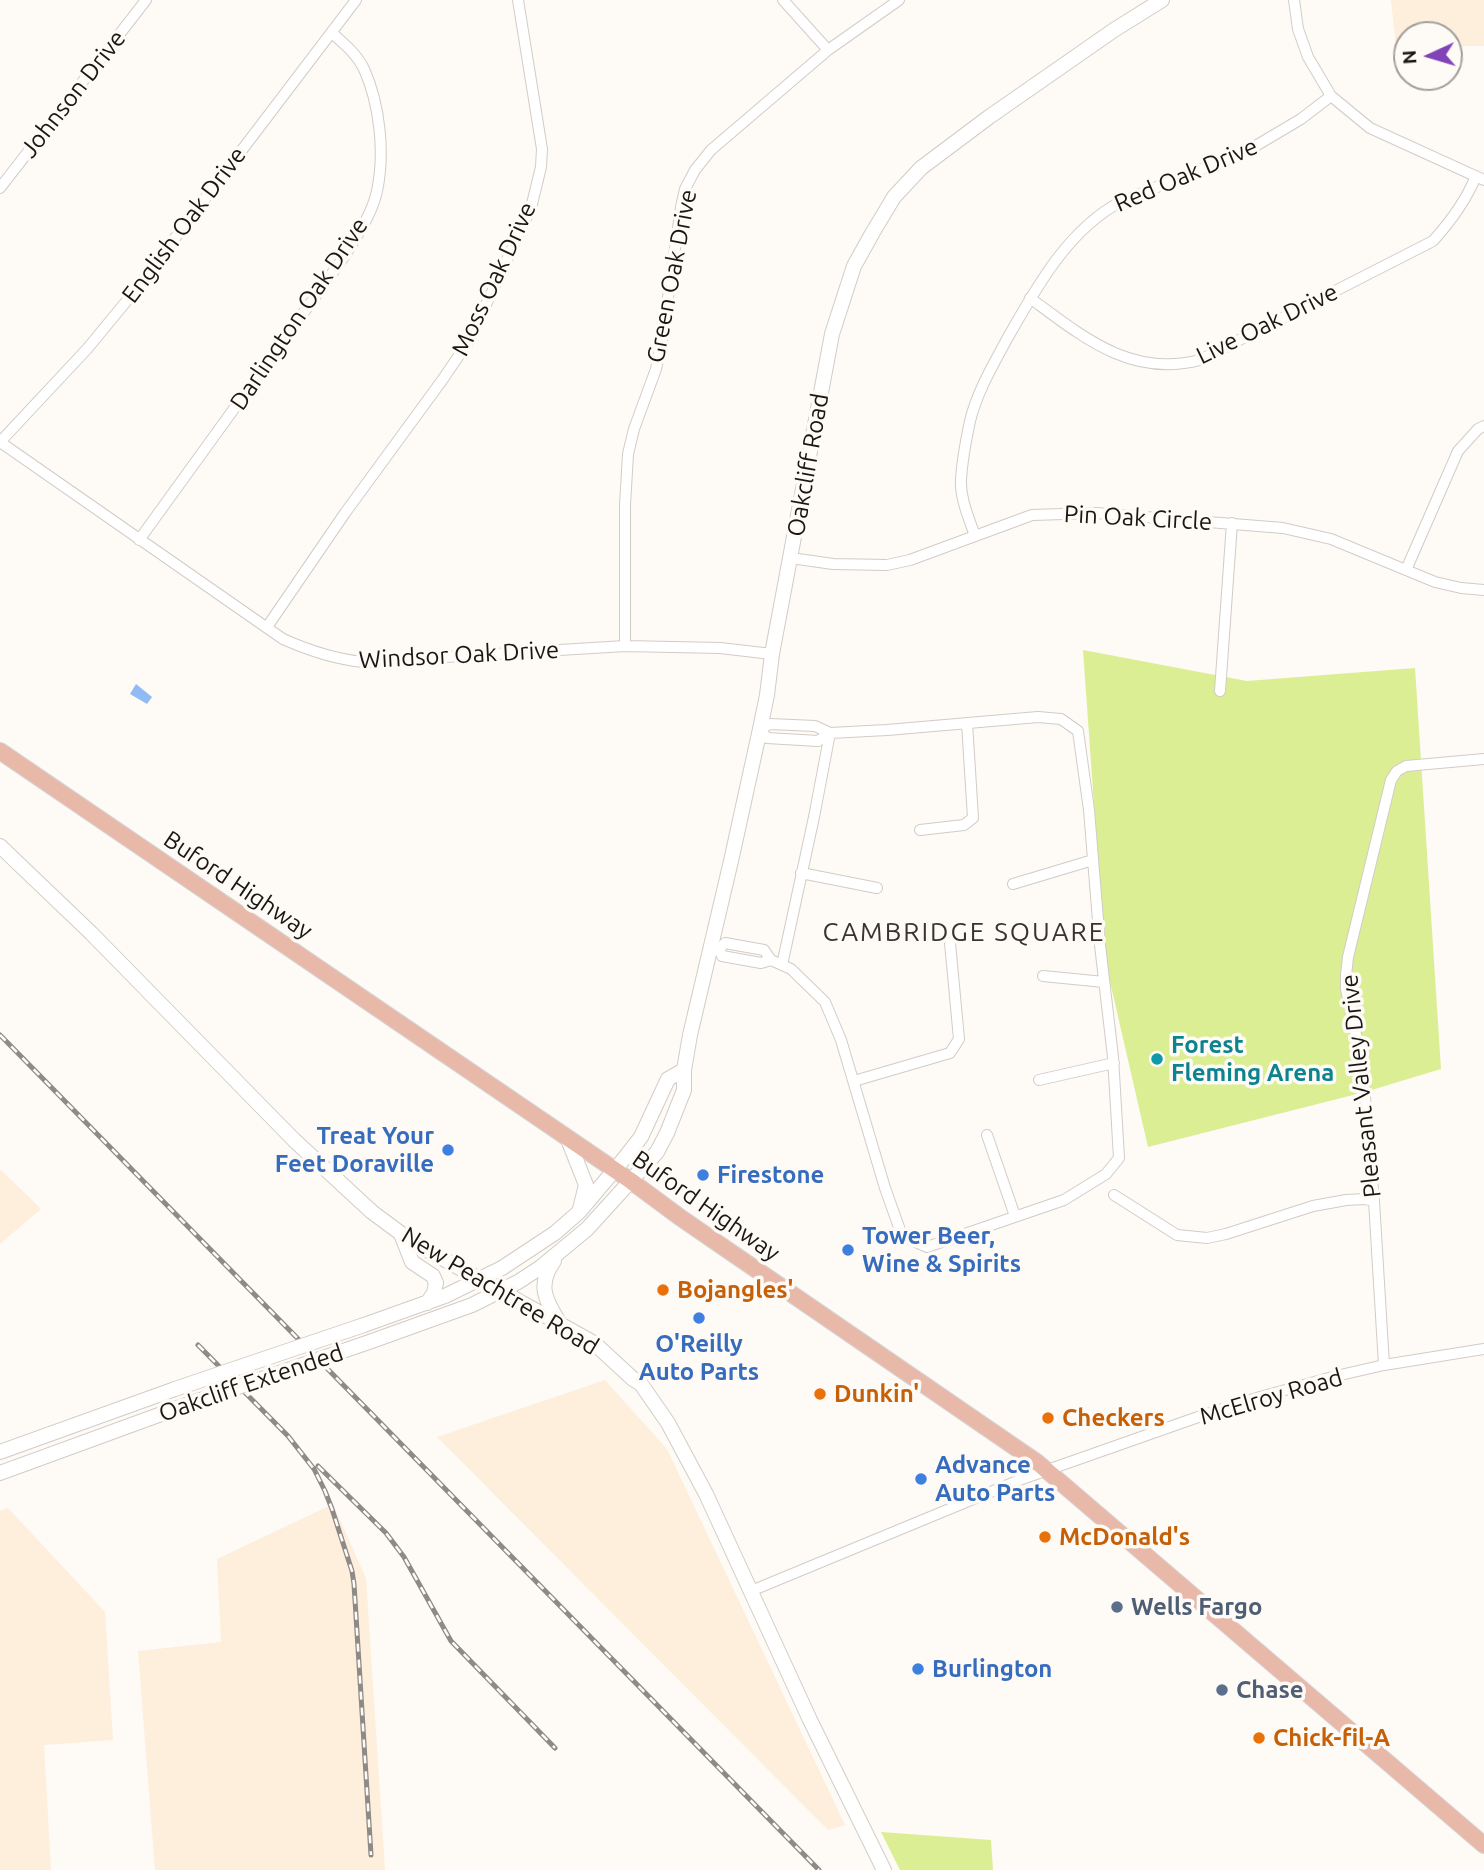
<!DOCTYPE html>
<style>
body{margin:0}
#map{position:relative;width:1484px;height:1870px;overflow:hidden;background:#fefaf6;font-family:Ubuntu,sans-serif}
canvas{display:block}
.north{position:absolute;left:1393px;top:21px;width:70px;height:70px;box-sizing:border-box;background:#fefaf6;border:2px solid #a29f9c;border-radius:50%;rotate:266deg;font-size:19px;font-weight:700;line-height:28px;text-align:center;color:#191614}
.north::after{content:'';display:block;margin:auto;width:24px;height:32px;background:#8043b8;clip-path:polygon(50% 0,100% 100%,50% 72%,0 100%)}
</style>
<div id="map">
<canvas width="1484" height="1870"></canvas>
<div class="north">N</div>
</div>
<script>
const ctx = document.querySelector('canvas').getContext('2d');
ctx.lineJoin = 'round';
function fill(path, color) { ctx.fillStyle = color; ctx.fill(path, 'evenodd'); }
function strokePath(path, color, width, dash) { ctx.strokeStyle = color; ctx.lineWidth = width; ctx.lineCap = dash ? 'butt' : 'round'; ctx.setLineDash(dash || []); ctx.stroke(path); }
function drawText(font, color, halo, rows, align = 'center') {
  ctx.font = font + ' Ubuntu,sans-serif'; ctx.lineWidth = 7; ctx.setLineDash([]); ctx.textBaseline = 'middle'; ctx.strokeStyle = halo; ctx.fillStyle = color; for (const [text, x, y, turn = 0] of rows) {
    ctx.save(); ctx.translate(x, y); ctx.rotate((+turn || 0) * Math.PI / 180); ctx.textAlign = isNaN(turn) ? turn : align; if (halo) ctx.strokeText(text, 0, 0); ctx.fillText(text, 0, 0); ctx.restore();
  }
}
const industrial = new Path2D(`
 M1391 0H1484V46H1449V35H1407V46H1396Z
 M0 1169 41 1209 0 1244Z
 M605 1380 667 1449 845 1825 828 1830 437 1437Z
 M333 1504 366 1578 385 1870H155L138 1651 221 1642 217 1559Z
 M8 1508 105 1612 113 1740 44 1745 51 1870H0V1511Z`);
const green = new Path2D(`
 M1083 650 1247 681 1415 668 1441 1069 1365 1092 1148 1147 1105 960Z
 M881 1832 991 1840 993 1870H900Z`);
const water = new Path2D(`
 M136 684 152 697 147 704 130 694Z`);
const street = new Path2D(`
 M783 0 828 50
 M1294 0 1298 29 1308 57 1331 96 1370 128 1484 180
 M0 188 146 0
 M1030 298C1083 337 1131 378 1200 360L1433 241C1451 221 1466 201 1476 176
 M0 442 283 639C310 651 334 659 363 662L625 646 720 648 772 654
 M0 442 87 349 134 292 356 0
 M975 536C969 518 960 499 961 480 962 461 966 440 970 421 977 392 993 365 1007 339 1036 288 1068 229 1122 201L1247 151 1301 119 1331 96
 M139 540 346 254C358 234 372 214 377 191 385 153 380 105 364 69 357 54 344 44 332 33
 M791 558 833 564 887 565 910 560 1032 515 1096 513 1283 528 1331 539 1435 582 1461 588 1484 590
 M1406 570 1458 451 1478 429 1484 426
 M267 627 345 513 443 379 470 339 531 208 541 167 542 149 518 0
 M625 646V505L628 454 634 429 656 369 662 339 681 207 685 189 695 170 711 150 828 50 899 0
 M1220 691 1232 523
 M920 830 964 825 973 818 967 723
 M801 873 877 888
 M1013 884 1093 860
 M711 947 719 949 725 943 764 950 771 960 791 969 825 1002 841 1040 885 1188 901 1233 911 1240 927 1247 1064 1200 1106 1174 1119 1158 1113 1057 1100 945 1089 810 1078 731 1061 719 1038 717 887 730 830 733 815 726 770 724 760 729 767 738 818 741 830 733
 M719 949 722 956 761 963 771 960
 M782 965 814 817 830 733
 M1043 976 1104 982
 M1039 1080 1114 1063
 M854 1081 950 1053 959 1039 950 943
 M987 1135 1015 1216
 M1114 1195 1177 1235 1207 1238 1226 1234 1313 1206 1346 1200 1365 1199 1374 1201
 M1384 1365 1374 1201 1362 1062 1346 989V975L1348 957 1391 780 1397 771 1406 766 1484 759
 M751 1591 1022 1479 1201 1416 1260 1397 1336 1376 1384 1365 1484 1349`);
const secondary = new Path2D(`
 M0 846 91 933 294 1140 372 1212 411 1241 594 1343 633 1379 641 1384 668 1423 706 1494 810 1720 884 1870
 M567 1137 586 1185 580 1209
 M401 1234 412 1262 433 1276 436 1283 434 1293 427 1303
 M554 1261C537 1284 545 1300 559 1322
 M364 1325 445 1296 502 1268 555 1233 579 1212 623 1160 641 1137 668 1079 684 1070
 M372 1341 472 1305 518 1282 541 1267 587 1229 657 1152 667 1133 684 1090V1070L690 1035 731 861 760 729 767 695 772 654 832 334 854 266 873 232 894 197 921 168 989 117 1114 30 1162 0
 M0 1452 175 1389
 M0 1473 186 1405`);
const primary = new Path2D(`
 M0 751 631 1181 681 1218 1038 1463 1484 1845`);
const rail = new Path2D(`
 M0 1035 819 1870
 M198 1345 288 1436 314 1469 325 1491 332 1509 352 1571 354 1584 371 1855
 M318 1466 386 1533 404 1557 451 1641 555 1748`);
const secondaryBridge = new Path2D(`
 M175 1389 364 1325
 M186 1405 372 1341`);
const markers = [
 [1157,1059,7,"#0f9aa8"],
 [448,1150,7,"#3f7fe0"],
 [703,1175,7,"#3f7fe0"],
 [848,1250,7,"#3f7fe0"],
 [663,1290,7,"#e8710a"],
 [699,1318,7,"#3f7fe0"],
 [820,1394,7,"#e8710a"],
 [1048,1418,7,"#e8710a"],
 [921,1479,7,"#3f7fe0"],
 [1045,1537,7,"#e8710a"],
 [1117,1607,7,"#5c6f8a"],
 [918,1669,7,"#3f7fe0"],
 [1222,1690,7,"#5c6f8a"],
 [1259,1738,7,"#e8710a"]
];
const streetNames = [
 ["Johnson Drive",73,94,-52],
 ["Red Oak Drive",1186,175,-23],
 ["English Oak Drive",184,225,-53],
 ["Green Oak Drive",672,276,-79],
 ["Moss Oak Drive",494,279,-65],
 ["Darlington Oak Drive",299,314,-56],
 ["Live Oak Drive",1267,324,-26],
 ["Oakcliff Road",808,465,-80],
 ["Pin Oak Circle",1138,518,3],
 ["Windsor Oak Drive",459,655,-3],
 ["Buford Highway",238,885,34],
 ["Pleasant Valley Drive",1361,1086,-96],
 ["Buford Highway",706,1206,35],
 ["New Peachtree Road",500,1291,31],
 ["Oakcliff Extended",251,1383,-19],
 ["McElroy Road",1271,1397,-16]
];
const cultureNames = [
 ["Forest",1171,1045],
 ["Fleming Arena",1171,1073]
];
const shopNames = [
 ["Treat Your",434,1136,"right"],
 ["Feet Doraville",434,1164,"right"],
 ["Firestone",717,1175],
 ["Tower Beer,",862,1236],
 ["Wine & Spirits",862,1264],
 ["O'Reilly",699,1344,"center"],
 ["Auto Parts",699,1372,"center"],
 ["Advance",935,1465],
 ["Auto Parts",935,1493],
 ["Burlington",932,1669]
];
const foodNames = [
 ["Bojangles'",677,1290],
 ["Dunkin'",834,1394],
 ["Checkers",1062,1418],
 ["McDonald's",1059,1537],
 ["Chick-fil-A",1273,1738]
];
const serviceNames = [
 ["Wells Fargo",1131,1607],
 ["Chase",1236,1690]
];
const neighbourhoodNames = [
 ["CAMBRIDGE SQUARE",964,932]
];
fill(industrial, '#feeedc');
fill(green, '#dcee94');
fill(water, '#91bbf5');
strokePath(street, '#d2ccc6', 12);
strokePath(secondary, '#d2ccc6', 16);
strokePath(primary, '#d6d5d5', 18);
strokePath(street, '#fff', 10);
strokePath(secondary, '#fff', 14);
strokePath(primary, '#e8b8a9', 16);
strokePath(rail, '#8d8a87', 5);
strokePath(rail, '#fefaf6', 2.5, [8]);
strokePath(secondaryBridge, '#d2ccc6', 16, []);
strokePath(secondaryBridge, '#fff', 14);
for (const [x, y, r, color] of markers) { const dot = new Path2D(); dot.arc(x, y, r, 0, 2 * Math.PI); ctx.fillStyle = color; ctx.fill(dot); strokePath(dot, '#fefaf6', 2.5); }
drawText('24px', '#191614', '#fefaf6', streetNames);
drawText('bold 24px', '#0d838f', '#fefaf6', cultureNames, 'left');
drawText('bold 24px', '#366cbe', '#fefaf6', shopNames, 'left');
drawText('bold 24px', '#c56008', '#fefaf6', foodNames, 'left');
drawText('bold 24px', '#4e5e75', '#fefaf6', serviceNames, 'left');
ctx.letterSpacing = '2px';
drawText('26px', '#38332e', '#fefaf6', neighbourhoodNames);
ctx.letterSpacing = '0px';
</script>
